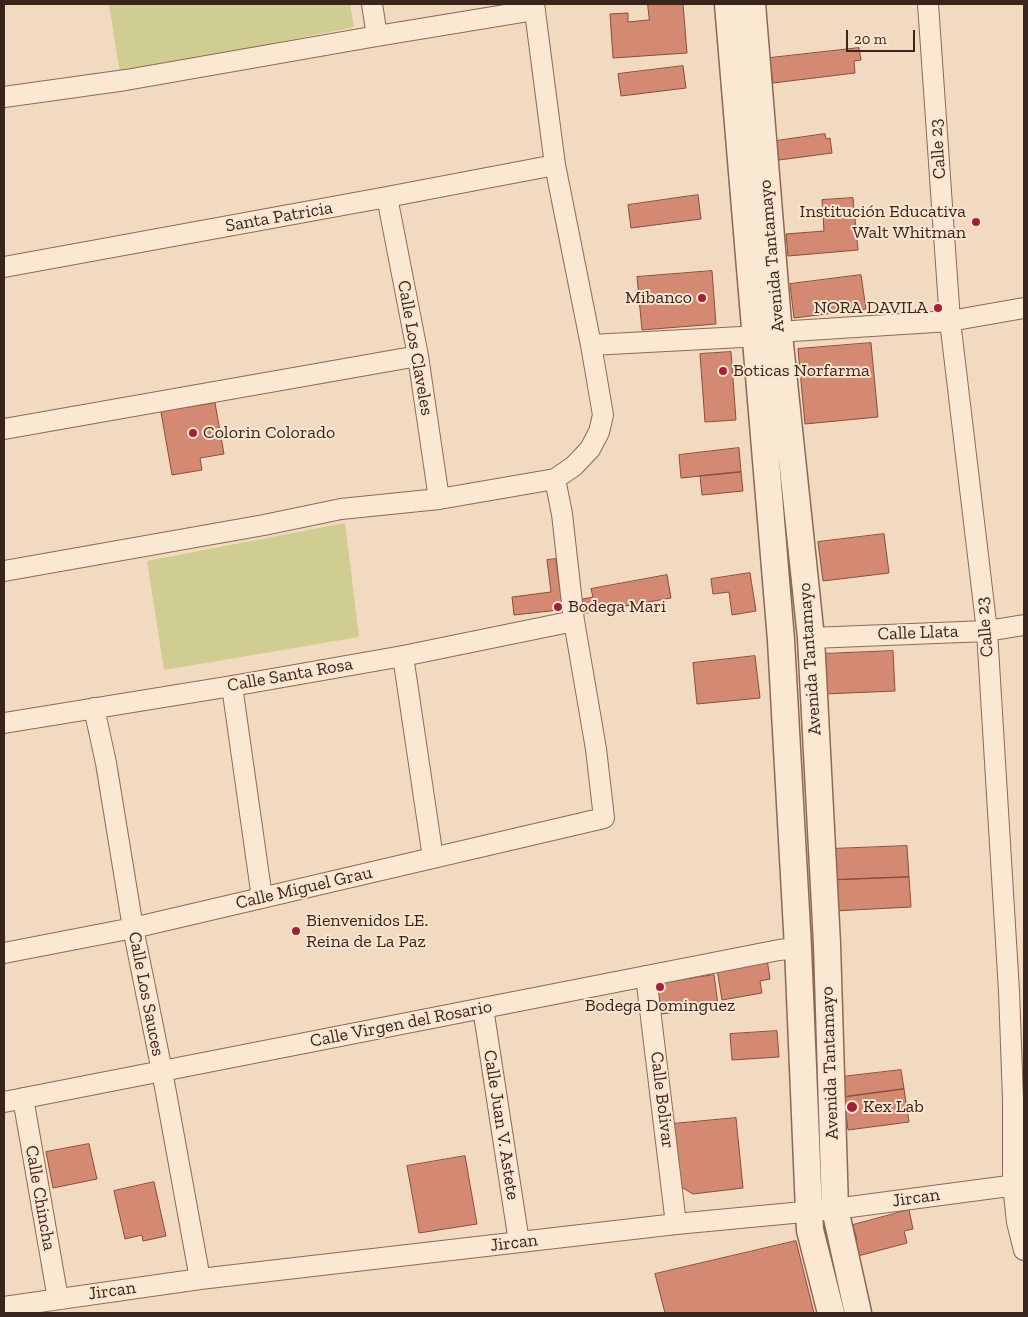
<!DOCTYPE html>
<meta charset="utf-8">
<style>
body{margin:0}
#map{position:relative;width:1028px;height:1317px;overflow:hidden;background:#f1dabf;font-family:"Zilla Slab",serif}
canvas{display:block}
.frame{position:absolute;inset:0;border:5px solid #3a251c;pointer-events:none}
.scale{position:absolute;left:846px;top:30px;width:69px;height:22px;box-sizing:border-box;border:2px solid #3a251c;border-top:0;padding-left:6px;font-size:15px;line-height:18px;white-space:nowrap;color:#3a251c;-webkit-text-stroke:4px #f8e5cf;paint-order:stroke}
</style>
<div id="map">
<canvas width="1028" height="1317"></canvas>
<div class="frame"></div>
<div class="scale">20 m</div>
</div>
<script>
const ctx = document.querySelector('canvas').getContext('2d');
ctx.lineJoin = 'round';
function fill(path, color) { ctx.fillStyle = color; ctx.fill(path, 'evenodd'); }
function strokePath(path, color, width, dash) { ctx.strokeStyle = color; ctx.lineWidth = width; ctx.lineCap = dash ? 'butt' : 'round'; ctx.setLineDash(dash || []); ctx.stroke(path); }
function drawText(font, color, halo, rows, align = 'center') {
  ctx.font = font + ' "Zilla Slab",serif'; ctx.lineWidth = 4; ctx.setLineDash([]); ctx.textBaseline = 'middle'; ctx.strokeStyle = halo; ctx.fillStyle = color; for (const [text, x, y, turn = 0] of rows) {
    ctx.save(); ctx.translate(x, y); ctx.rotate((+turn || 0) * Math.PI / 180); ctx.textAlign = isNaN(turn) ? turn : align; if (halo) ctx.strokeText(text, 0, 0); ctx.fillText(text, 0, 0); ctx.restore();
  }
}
const green = new Path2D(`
 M109 4H350L354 27 120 74Z
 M345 523 359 637 164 670 147 561Z`);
const building = new Path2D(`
 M648 4H683L687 53 613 58 610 14 628 13V22L649 20Z
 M859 48 861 60 854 61 855 73 773 83 770 58Z
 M683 66 686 88 621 96 618 74Z
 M825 134 826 139 830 138 832 153 779 160 776 141Z
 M698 195 701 219 631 228 628 205Z
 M853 198 858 250 788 256 786 234 824 231 822 200Z
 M712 271 716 324 642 330 637 277Z
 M861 275 866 309 794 318 790 284Z
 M871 343 878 417 805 424 798 349Z
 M731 352 736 420 705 422 700 354Z
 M215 403 224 454 200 458 202 470 172 475 161 412Z
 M739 448 741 472 681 478 679 455Z
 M741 472 743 491 702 495 700 476Z
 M884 534 889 573 823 581 818 542Z
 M556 559 562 605 559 610 514 615 512 597 551 592 547 560Z
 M750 573 756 611 732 615 729 592 713 594 711 579Z
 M667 575 671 598 581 614 578 600 593 597 591 589Z
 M893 651 895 691 824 694 822 654Z
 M755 656 760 698 697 704 693 663Z
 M907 846 909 877 832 880 830 849Z
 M909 877 911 907 833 911 832 880Z
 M767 959 770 979 760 981 762 993 722 1000 717 969Z
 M714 975 718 1005 662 1014 657 984Z
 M777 1031 779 1057 732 1060 730 1034Z
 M901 1070 904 1089 844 1097 841 1077Z
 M904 1089 909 1122 848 1130 844 1097Z
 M736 1118 743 1188 693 1194 683 1188 678 1183 672 1124Z
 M89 1144 97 1179 53 1188 46 1152Z
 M465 1156 477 1224 419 1233 407 1166Z
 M154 1182 166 1236 143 1241 142 1235 125 1239 114 1191Z
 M909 1210 913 1229 904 1231 907 1243 854 1257 850 1242 857 1240 853 1225Z
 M796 1241 814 1313H665L655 1274Z`);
const minor = new Path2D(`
 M372 4 377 36
 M928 4 950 321 987 631 1009 991 1013 1099V1185L1017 1222 1024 1250
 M4 97 126 80 377 36 535 10
 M387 197 418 356 439 499
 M4 267 387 197 555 165
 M591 345 779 335 793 331 950 321 1024 308
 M4 429 418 356
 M4 571 264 525 341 509 439 499 555 479 574 466 590 449 599 432 603 415 591 345 555 165 534 4
 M811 638 987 631 1024 625
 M403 656 433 858
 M232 686 262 898
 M94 708 106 763 133 928 162 1071 200 1279
 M4 723 232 686 403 656 574 621
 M4 953 133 928 604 818 596 749 574 621 562 514 555 479
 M646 976 676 1224
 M483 1008 519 1242
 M23 1098 58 1299
 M4 1102 779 950 798 948
 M4 1307 200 1279 676 1224 835 1209 1024 1184`);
const tertiary = new Path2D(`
 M728 4 781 640 798 948 809 1211 810 1230 831 1313
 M752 4 779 335 811 638 827 944 835 1209 858 1313`);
const markers = [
 [976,222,5,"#a02138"],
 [702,298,5,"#a02138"],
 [938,308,5,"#a02138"],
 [723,371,5,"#a02138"],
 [193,433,5,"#a02138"],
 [558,607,5,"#a02138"],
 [296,931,5,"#a02138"],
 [660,987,5,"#a02138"],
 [852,1107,6,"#a02138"]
];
const streetNames = [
 ["Calle 23",938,149,-94],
 ["Santa Patricia",279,217,-10],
 ["Avenida Tantamayo",772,256,-95],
 ["Calle Los Claveles",415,348,80],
 ["Calle 23",985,627,-95],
 ["Calle Llata",918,633,-2],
 ["Avenida Tantamayo",810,659,-94],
 ["Calle Santa Rosa",290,675,-10],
 ["Calle Miguel Grau",304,888,-13],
 ["Calle Los Sauces",146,994,79],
 ["Calle Virgen del Rosario",401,1024,-11],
 ["Avenida Tantamayo",830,1063,-92],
 ["Calle Bolivar",662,1100,83],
 ["Calle Juan V. Astete",501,1125,81],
 ["Calle Chincha",40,1198,80],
 ["Jircan",916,1198,-8],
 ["Jircan",514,1243,-7],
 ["Jircan",112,1291,-8]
];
const poiNames = [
 ["Institución Educativa",966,212,"right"],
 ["Walt Whitman",966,233,"right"],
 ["Mibanco",692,298,"right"],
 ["NORA DAVILA",928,308,"right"],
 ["Boticas Norfarma",733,371],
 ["Colorin Colorado",203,433],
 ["Bodega Mari",568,607],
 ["Bienvenidos LE.",306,921],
 ["Reina de La Paz",306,942],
 ["Bodega Dominguez",660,1006,"center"],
 ["Kex Lab",863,1107]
];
fill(green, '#d0cd92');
fill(building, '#d38972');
strokePath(building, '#8d4c3a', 1);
strokePath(minor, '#8c6956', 22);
strokePath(tertiary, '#8c6956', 29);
strokePath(minor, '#fbe8d3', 20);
strokePath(tertiary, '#fbe8d3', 26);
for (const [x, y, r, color] of markers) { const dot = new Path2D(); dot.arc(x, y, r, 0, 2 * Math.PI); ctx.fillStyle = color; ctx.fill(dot); strokePath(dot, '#f8e5cf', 2); }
drawText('18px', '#3a251c', '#f8e5cf', streetNames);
drawText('18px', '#3a251c', '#f8e5cf', poiNames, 'left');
</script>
